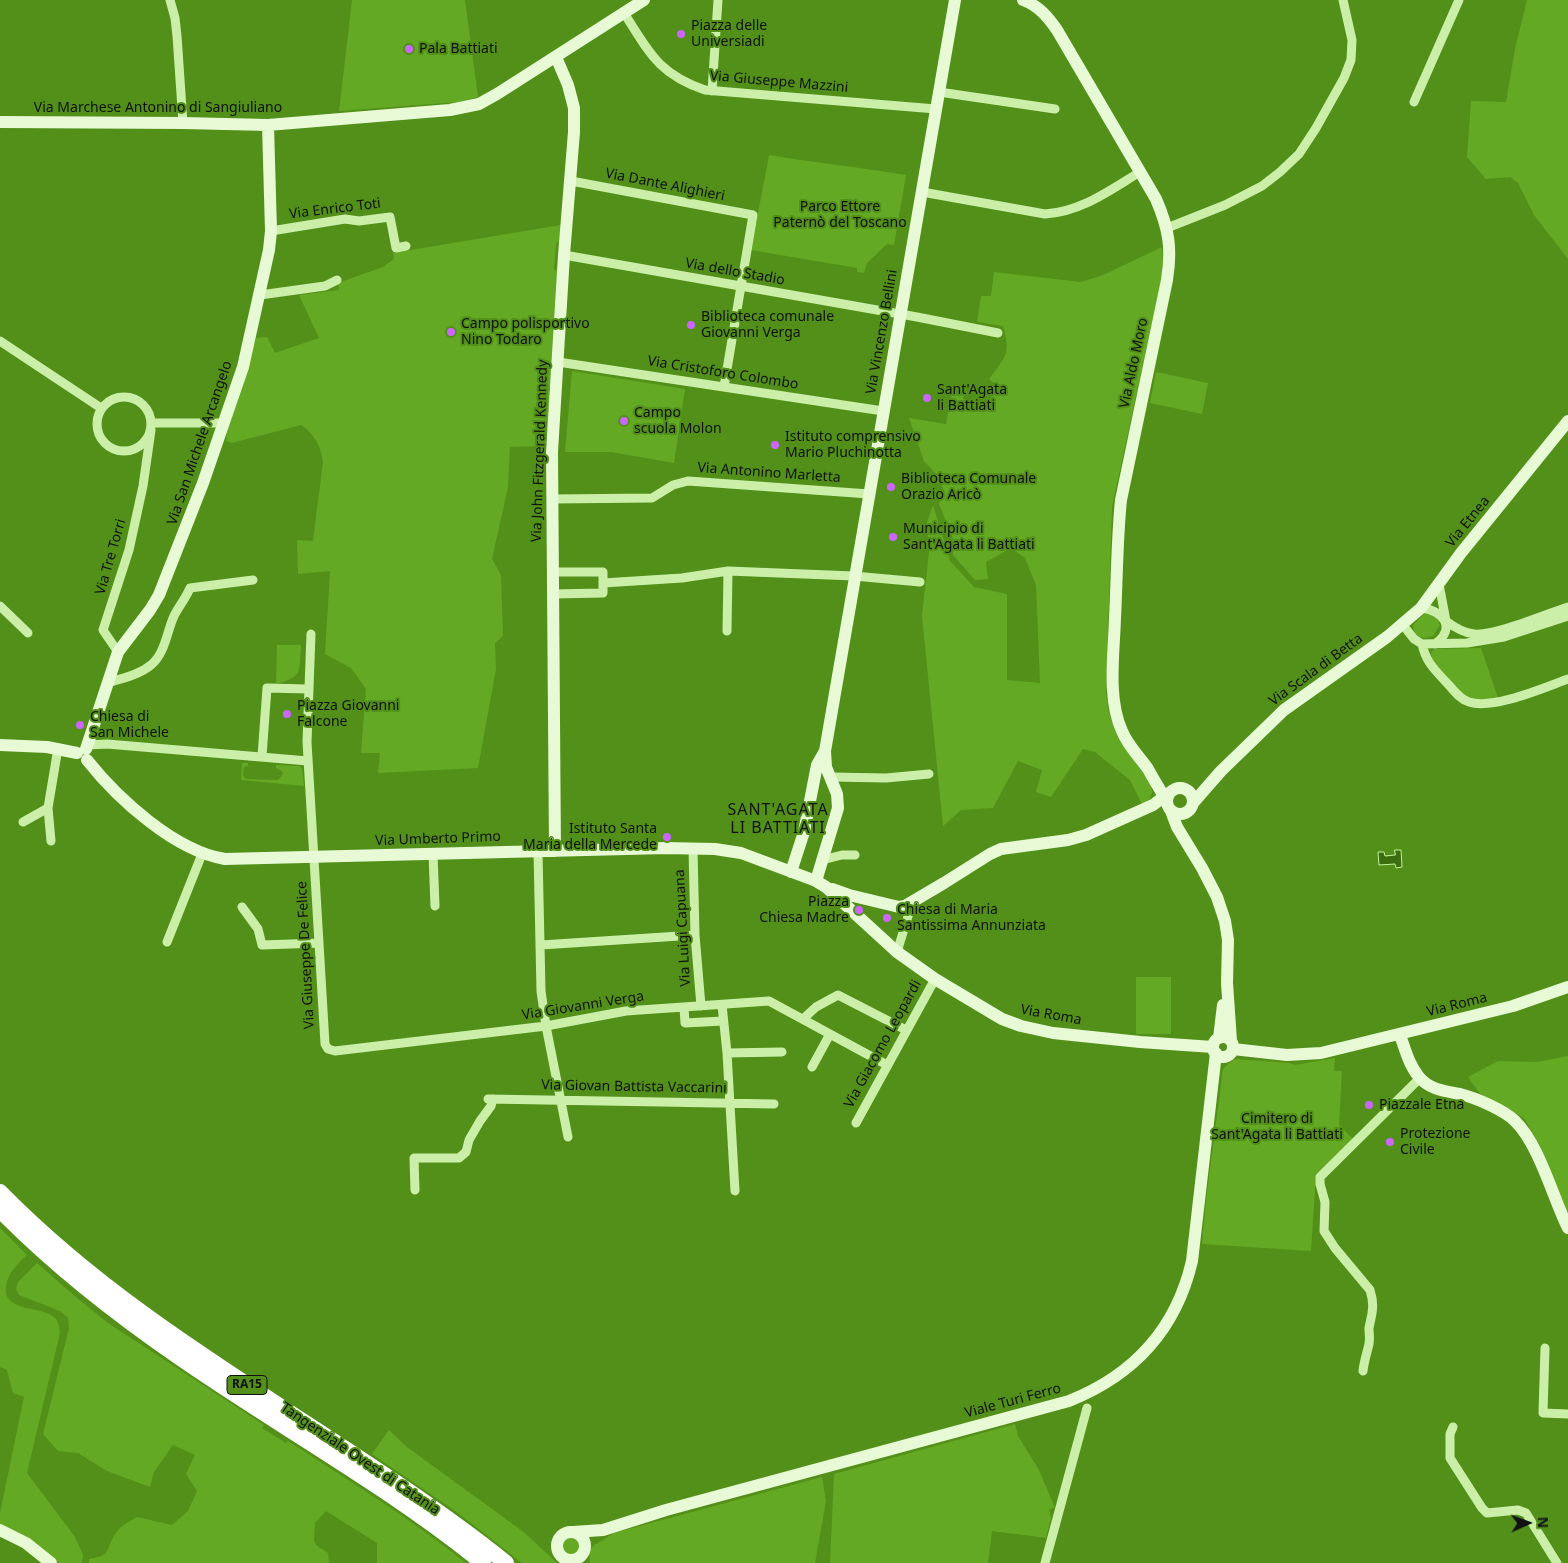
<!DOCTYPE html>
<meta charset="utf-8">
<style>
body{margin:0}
#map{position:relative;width:1568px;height:1563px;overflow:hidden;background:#52901a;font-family:"Noto Sans",sans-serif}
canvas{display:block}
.north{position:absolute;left:1503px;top:1498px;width:50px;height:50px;-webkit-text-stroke:4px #52901a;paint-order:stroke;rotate:88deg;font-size:14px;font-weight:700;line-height:20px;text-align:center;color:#111}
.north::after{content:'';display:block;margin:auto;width:18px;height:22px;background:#111;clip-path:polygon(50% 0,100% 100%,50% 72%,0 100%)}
</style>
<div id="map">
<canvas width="1568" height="1563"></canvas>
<div class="north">N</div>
</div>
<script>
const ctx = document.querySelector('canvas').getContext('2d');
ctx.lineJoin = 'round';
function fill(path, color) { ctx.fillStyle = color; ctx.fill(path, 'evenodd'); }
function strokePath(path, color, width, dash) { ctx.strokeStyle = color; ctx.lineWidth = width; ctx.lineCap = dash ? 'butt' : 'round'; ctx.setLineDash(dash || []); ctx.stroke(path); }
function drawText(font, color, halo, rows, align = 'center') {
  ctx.font = font + ' "Noto Sans",sans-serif'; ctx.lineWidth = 4; ctx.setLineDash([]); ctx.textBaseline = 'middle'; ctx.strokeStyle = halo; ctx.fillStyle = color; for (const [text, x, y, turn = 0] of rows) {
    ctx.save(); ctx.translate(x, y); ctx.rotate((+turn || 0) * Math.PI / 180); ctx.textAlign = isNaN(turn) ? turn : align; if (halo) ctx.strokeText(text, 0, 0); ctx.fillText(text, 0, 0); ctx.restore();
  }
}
const green = new Path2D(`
 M352 0H465L478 97 458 102 339 111Z
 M1527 0H1568V259L1534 215 1518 183 1510 177 1486 179 1467 157 1471 101 1506 102 1515 49Z
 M769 155C815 163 860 167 906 175L894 245 887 244 867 263 864 273 857 272V268L751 250Z
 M561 225 559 241 556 244 554 270H557L550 386 548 389 550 394 546 446 510 447 508 487 492 559 501 575 503 636 495 643 496 669 478 768 378 773 380 753H361L366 689 351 668 325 654 330 571 298 574 297 540 313 541 323 462C321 447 314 433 301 425L232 443 226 441 227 431 256 338 267 337 275 353 319 338 299 295 339 290 338 283 383 267 394 259 393 253Z
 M1162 247 1163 264 1162 276 1112 507 1106 693 1109 714 1118 738 1151 784 1152 792 1150 799 1142 804 1130 780 1095 752 1083 749 1051 797 1036 792 1042 770 1018 761 993 808 961 810 943 826 922 616 929 552 927 522 933 505 950 561 974 587 1007 594V680L1040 683 1036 585 1025 558 1011 548 986 562 988 579 975 580 953 555V539L939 504 944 491 938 476 924 461 909 418 946 424 953 385 965 387 963 399 988 401 997 391 999 387 989 379C1006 356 1011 355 1003 326L977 322 981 296H991L994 272 1081 282 1101 276Z
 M572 371 685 389 674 463 611 452H565Z
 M1156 372 1208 383 1202 414 1150 403Z
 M1425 613 1436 616 1440 625 1433 636 1424 638 1415 636 1413 625Z
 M277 645H301C299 672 304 676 276 684Z
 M1481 648 1498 698 1479 702 1463 696 1432 661 1431 652 1434 649Z
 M242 763H248V766L244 767 243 775 246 779 277 780 279 779 283 774 282 771 276 768V765L300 766 302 769 304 786 241 780Z
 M1136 977H1171V1034H1136Z
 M1568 1056V1213L1536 1139 1524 1118 1480 1094 1468 1077 1498 1061 1537 1062Z
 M1335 1058 1334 1071H1342L1339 1125 1353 1139 1316 1174 1311 1251 1202 1244 1206 1200 1223 1069 1229 1063 1235 1059 1290 1063 1295 1065Z
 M0 1228 27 1255C17 1265 8 1272 6 1287 3 1313 42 1305 55 1318 59 1322 59 1327 60 1333L27 1473 75 1537 83 1555 82 1563H59L24 1537 0 1524V1513L24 1397 13 1393 7 1370 0 1367Z
 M37 1263 76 1297 108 1323 264 1425 262 1428 286 1443 288 1441C348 1480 410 1518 466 1563H377V1543L326 1511 315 1523 314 1541 316 1545 328 1553 329 1563H89V1559C112 1555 105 1551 115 1534 121 1525 129 1522 137 1517L172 1525 188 1511 197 1491 186 1474 195 1455 173 1445 154 1472 150 1487 107 1471 78 1453 58 1451 43 1434 69 1328 68 1318 60 1311 19 1295 16 1289 18 1282Z
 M1015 1424 1018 1436 1039 1470 1055 1508 1049 1509 1051 1518 1046 1538 992 1531 988 1563H830L834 1474Z
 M389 1430 407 1447 525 1533 557 1563H522L458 1513 372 1454Z
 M822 1477 826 1501 815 1563H590L589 1551 593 1546 614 1533Z
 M560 1546a10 10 0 1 1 20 0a10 10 0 1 1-20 0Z`);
const water = new Path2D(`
 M1395 850H1401L1402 867 1396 868 1395 864 1379 865 1378 852H1384L1385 856 1395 855Z`);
const street = new Path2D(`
 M170 0 175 18 177 36 183 123
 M624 13C649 52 658 74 705 90L936 109
 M712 91 718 0
 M939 92 1055 109
 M1414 102 1459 0
 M571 181 753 215 724 387
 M922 192 1045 214C1081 212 1110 190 1140 172
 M1167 228 1225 205 1262 186 1280 172 1299 154 1316 128 1344 78 1351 60 1352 40 1343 0
 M271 231 345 219 359 221 390 217 396 248 406 246
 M564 255 917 317 998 333
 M260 295 325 286 337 280
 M0 341 101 408
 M558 362 883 411
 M97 424a27 27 0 1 1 54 0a27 27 0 1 1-54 0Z
 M151 423H223
 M552 499 652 498 673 485 688 481 869 494
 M552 572H603V593L553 594
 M603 583 682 578 728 571 854 576 920 582
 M1439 584 1446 621C1454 627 1463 633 1474 634 1496 636 1545 614 1568 607
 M0 606 28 633
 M1421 608C1443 610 1457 628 1435 644
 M1403 625 1414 639 1422 644 1467 643 1504 637 1568 616
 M727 631 728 571
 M311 634 307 742 325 1044 328 1049 335 1051 546 1026 626 1011 769 1001 887 1065
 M1422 644C1426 662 1434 669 1446 682 1453 689 1459 699 1469 702 1493 710 1543 688 1568 679
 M118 652 103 630 129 550 143 486 151 430
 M108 683C122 678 139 675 151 665 165 654 167 631 174 616 179 606 186 598 190 588L253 580
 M88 745 107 744 308 761
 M262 756 267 688 308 689
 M831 777 886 778 929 774
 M23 822 48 808
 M51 841 48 808 58 748
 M693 849 695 935 701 1006
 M538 852 541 991 546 1026 568 1137
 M433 854 435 906
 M822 860 842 855H855
 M242 907 258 929 262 945 319 943
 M167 942 202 854
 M541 945 695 935
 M897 952 909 913 905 906
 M722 1005 727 1053 735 1191
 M684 1007 685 1023 723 1021
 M803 1019 816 1007 838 995 906 1030
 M727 1053 782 1052
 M812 1067 830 1034
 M488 1099 774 1104
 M856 1123 935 979
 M415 1190 414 1158H459L466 1152 469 1140 480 1121 491 1106 493 1099
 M1545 1348 1543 1413 1568 1414
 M1363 1371C1364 1361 1367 1353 1369 1344 1370 1339 1369 1334 1369 1328 1372 1313 1375 1306 1370 1290L1335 1248 1324 1231 1325 1202 1320 1184V1177L1420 1078
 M1453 1427 1450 1434V1458L1482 1508 1487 1513 1518 1510 1526 1513 1557 1563
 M1045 1563 1087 1408`);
const secondary = new Path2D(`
 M1023 0C1039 6 1048 17 1057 30L1156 199C1169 229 1172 249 1167 280L1121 500C1117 539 1117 579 1115 618 1114 653 1107 699 1122 731 1128 746 1139 756 1148 769 1154 780 1161 791 1167 802
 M0 122 183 123 268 125 450 110 479 104 497 94 644 0
 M0 745 47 747 77 753
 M86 749 118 652 150 610 159 595 203 483 243 367 269 250 271 231 268 125
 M87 760C118 799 175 851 225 859L666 848 715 849 741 853 816 881 826 887 897 952 935 979 1002 1019 1021 1026 1053 1033 1140 1042 1213 1047
 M1167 801a13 13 0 1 1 26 0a13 13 0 1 1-26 0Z
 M1193 803 1221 771 1284 710 1387 637 1421 608 1461 553 1568 421
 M1171 811 1177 827 1202 868 1217 897 1225 921 1228 940 1227 983 1231 1041
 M555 851 552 452 564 255 574 132V108L568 85 556 57
 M791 872 804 832 817 765 825 751
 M816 881 838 808 837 794 826 767 825 751 955 0
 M832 889 849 895 899 907 905 906 944 883 990 854 1001 849 1068 840 1086 835 1153 805 1169 793
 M1400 1035C1405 1049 1409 1065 1419 1077 1430 1090 1445 1091 1460 1094 1476 1098 1504 1110 1515 1121 1539 1144 1553 1198 1568 1228
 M1213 1047a10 10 0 1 1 20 0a10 10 0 1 1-20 0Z
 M1219 1038 1223 1005
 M1233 1049 1287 1055 1321 1053 1513 1006 1568 987
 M0 1530 26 1543 51 1563
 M557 1546a14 14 0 1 1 28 0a14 14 0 1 1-28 0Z
 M573 1532 603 1530 666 1510 1069 1401C1134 1375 1176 1330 1192 1261L1216 1053`);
const highway = new Path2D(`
 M0 1192C148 1343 342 1432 506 1563
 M0 1210C54 1265 115 1313 179 1357 280 1427 388 1486 483 1563`);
const markers = [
 [681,34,5,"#cd66ff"],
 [409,49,5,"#cd66ff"],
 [691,325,5,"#cd66ff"],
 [451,332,5,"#cd66ff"],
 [927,398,5,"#cd66ff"],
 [624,421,5,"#cd66ff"],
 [775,445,5,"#cd66ff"],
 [891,487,5,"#cd66ff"],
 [893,537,5,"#cd66ff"],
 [287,714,5,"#cd66ff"],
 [80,725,5,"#cd66ff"],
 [667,837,5,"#cd66ff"],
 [859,910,5,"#cd66ff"],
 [887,918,5,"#cd66ff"],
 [1369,1105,5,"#cd66ff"],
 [1390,1142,5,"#cd66ff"]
];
const shields = [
 [247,1385,40]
];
const shieldNames = [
 ["RA15",247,1385]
];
const poiNames = [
 ["Piazza delle",691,26],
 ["Universiadi",691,42],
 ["Pala Battiati",419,49],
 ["Biblioteca comunale",701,317],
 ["Giovanni Verga",701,333],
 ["Campo polisportivo",461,324],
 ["Nino Todaro",461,340],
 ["Sant'Agata",937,390],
 ["li Battiati",937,406],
 ["Campo",634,413],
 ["scuola Molon",634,429],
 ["Istituto comprensivo",785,437],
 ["Mario Pluchinotta",785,453],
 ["Biblioteca Comunale",901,479],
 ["Orazio Aricò",901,495],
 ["Municipio di",903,529],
 ["Sant'Agata li Battiati",903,545],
 ["Piazza Giovanni",297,706],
 ["Falcone",297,722],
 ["Chiesa di",90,717],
 ["San Michele",90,733],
 ["Istituto Santa",657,829,"right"],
 ["Maria della Mercede",657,845,"right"],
 ["Piazza",849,902,"right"],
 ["Chiesa Madre",849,918,"right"],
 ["Chiesa di Maria",897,910],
 ["Santissima Annunziata",897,926],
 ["Piazzale Etna",1379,1105],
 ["Protezione",1400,1134],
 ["Civile",1400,1150]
];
const streetNames = [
 ["Via Giuseppe Mazzini",779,82,5],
 ["Via Marchese Antonino di Sangiuliano",158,108],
 ["Via Dante Alighieri",665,185,11],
 ["Via Enrico Toti",335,209,-7],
 ["Via dello Stadio",735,272,10],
 ["Via Vincenzo Bellini",882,332,-80],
 ["Via Aldo Moro",1134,363,-78],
 ["Via Cristoforo Colombo",723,373,9],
 ["Via San Michele Arcangelo",200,443,-71],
 ["Via John Fitzgerald Kennedy",540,451,-88],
 ["Via Antonino Marletta",769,473,4],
 ["Via Etnea",1468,522,-51],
 ["Via Tre Torri",111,557,-74],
 ["Via Scala di Betta",1316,670,-36],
 ["Via Umberto Primo",438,839,-2],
 ["Via Luigi Capuana",683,928,-93],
 ["Via Giuseppe De Felice",306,955,-93],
 ["Via Roma",1457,1005,-14],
 ["Via Giovanni Verga",583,1006,-9],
 ["Via Roma",1051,1015,10],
 ["Via Giacomo Leopardi",883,1044,-61],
 ["Via Giovan Battista Vaccarini",634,1087,1],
 ["Viale Turi Ferro",1013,1401,-15],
 ["Tangenziale Ovest di Catania",360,1459,34]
];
const parkNames = [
 ["Parco Ettore",840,207],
 ["Paternò del Toscano",840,223],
 ["Cimitero di",1277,1119],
 ["Sant'Agata li Battiati",1277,1135]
];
const quarterNames = [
 ["SANT'AGATA",778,810],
 ["LI BATTIATI",778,828]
];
fill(green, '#64a923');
fill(water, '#3c6e11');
strokePath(water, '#c6f19b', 1);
strokePath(street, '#cbefa8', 9);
strokePath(secondary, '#e7fad5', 12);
strokePath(highway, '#fff', 16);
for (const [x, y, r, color] of markers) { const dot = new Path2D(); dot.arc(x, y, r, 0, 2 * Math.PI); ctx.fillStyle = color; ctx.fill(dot); strokePath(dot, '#52901a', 2); }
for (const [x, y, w] of shields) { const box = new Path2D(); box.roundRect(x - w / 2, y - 9.5, w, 19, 4); ctx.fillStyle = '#52901a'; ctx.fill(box); strokePath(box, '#111', 1); }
drawText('bold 12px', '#111', null, shieldNames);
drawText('14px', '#111', '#52901a', poiNames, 'left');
drawText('14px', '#111', '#52901a', streetNames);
drawText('14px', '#111', '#52901a', parkNames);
ctx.letterSpacing = '1px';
drawText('16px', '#111', '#52901a', quarterNames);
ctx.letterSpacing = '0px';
</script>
